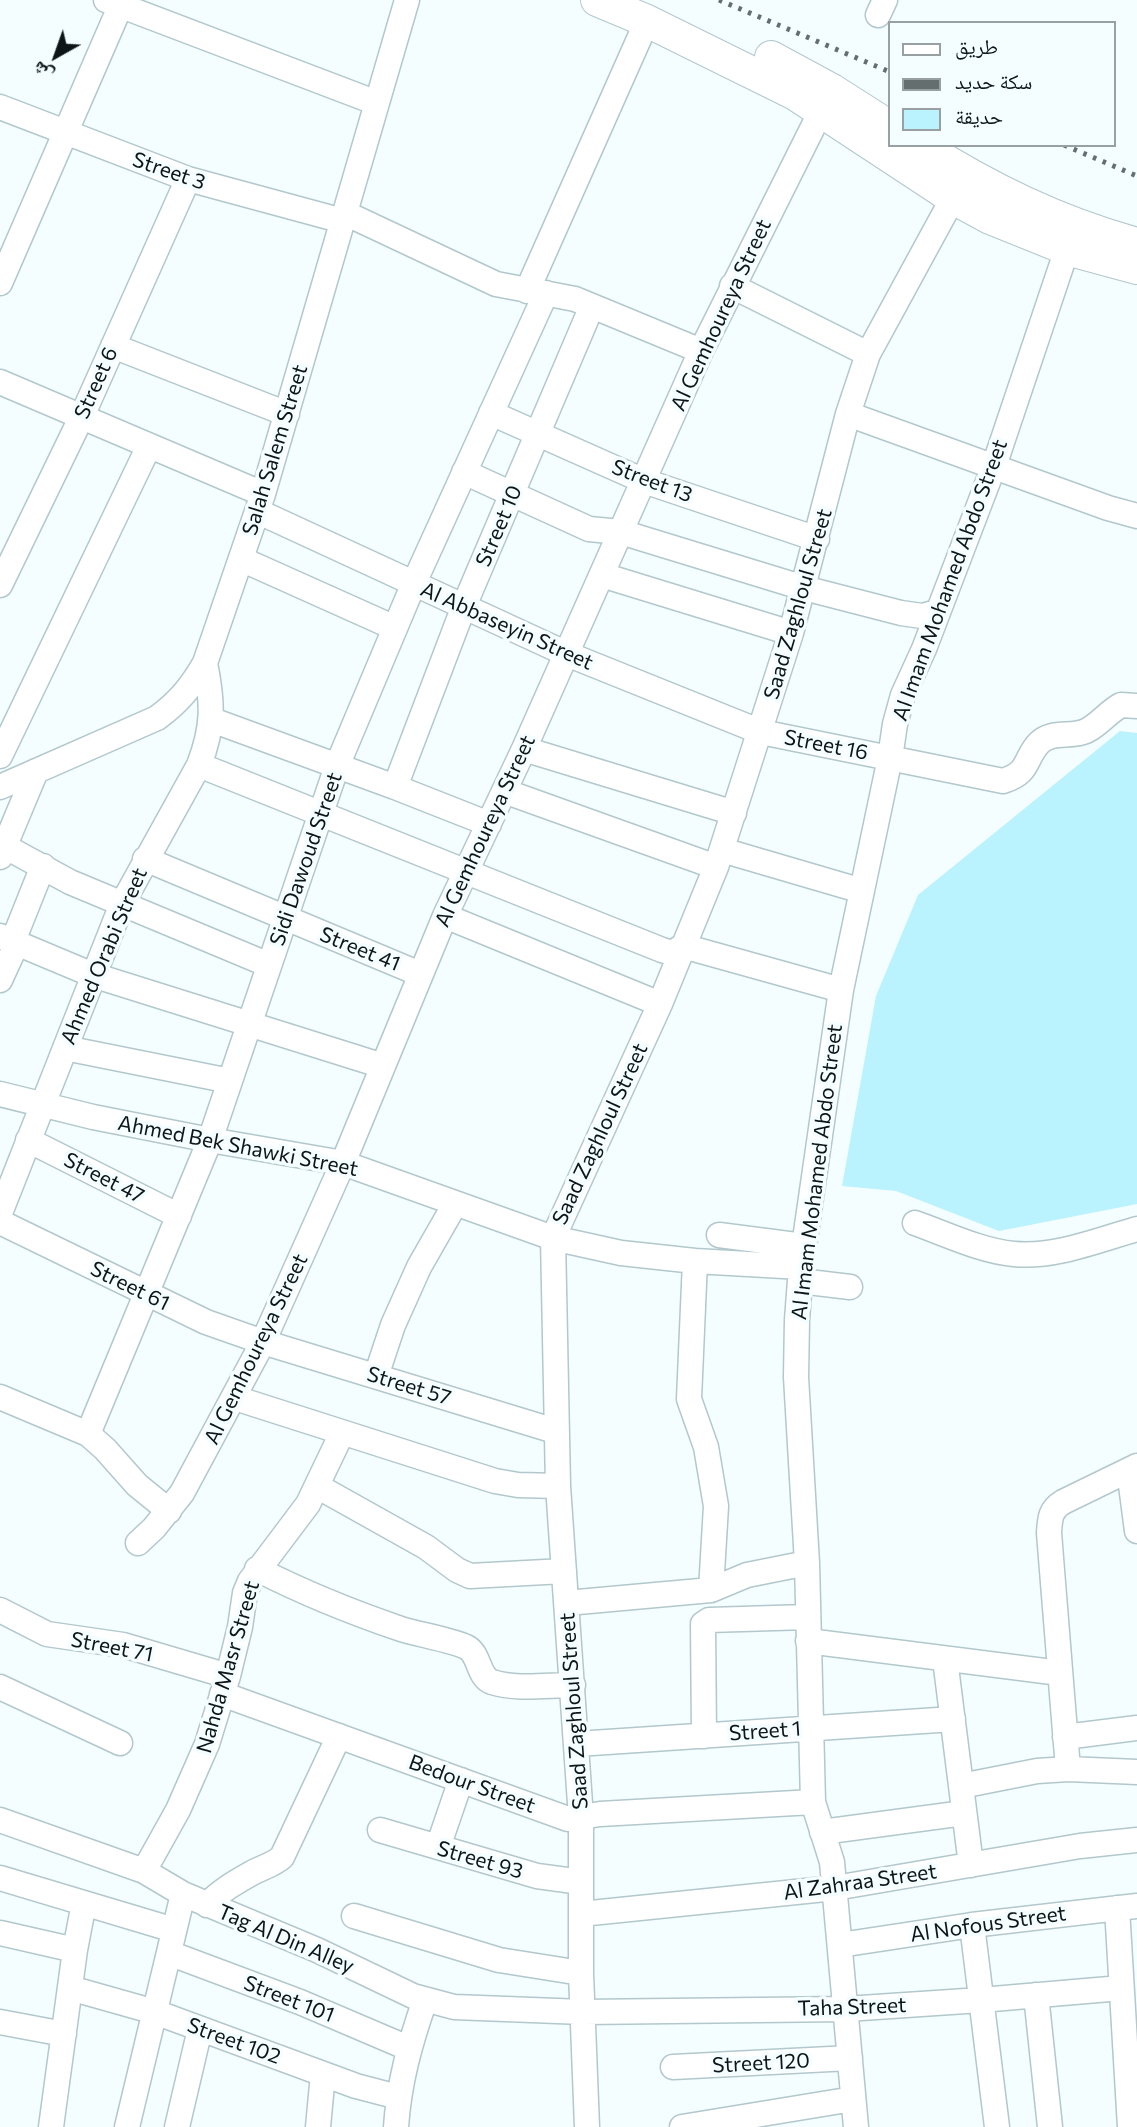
<!DOCTYPE html>
<meta charset="utf-8">
<style>
body{margin:0}
#map{position:relative;width:1137px;height:2127px;overflow:hidden;background:#f4fdff;font-family:Commissioner,"Noto Naskh Arabic",sans-serif}
canvas{display:block}
.legend{position:absolute;left:888px;top:21px;width:228px;height:126px;box-sizing:border-box;background:#f4fdff;border:2px solid #98a0a2;margin:0;padding:9px 12px;list-style:none;font-size:21px;color:#0d1516}
.legend li{display:flex;align-items:center;gap:14px;height:35px}
.legend b{width:35px;border:2px solid #98a0a2}
.north{position:absolute;left:21px;top:21px;width:70px;height:70px;-webkit-text-stroke:5px #f4fdff;paint-order:stroke;rotate:220deg;font-size:19px;font-weight:700;line-height:28px;text-align:center;color:#0d1516}
.north::after{content:'';display:block;margin:auto;width:24px;height:32px;background:#0d1516;clip-path:polygon(50% 0,100% 100%,50% 72%,0 100%)}
</style>
<div id="map">
<canvas width="1137" height="2127"></canvas>
<ul class="legend">
<li><b style="height:9px;background:#fff"></b>طريق</li>
<li><b style="height:9px;background:#656e6f"></b>سكة حديد</li>
<li><b style="height:19px;background:#baf3fd"></b>حديقة</li>
</ul>
<div class="north">ش</div>
</div>
<script>
const ctx = document.querySelector('canvas').getContext('2d');
ctx.lineJoin = 'round';
function fill(path, color) { ctx.fillStyle = color; ctx.fill(path, 'evenodd'); }
function strokePath(path, color, width, dash) { ctx.strokeStyle = color; ctx.lineWidth = width; ctx.lineCap = dash ? 'butt' : 'round'; ctx.setLineDash(dash || []); ctx.stroke(path); }
function drawText(font, color, halo, rows, align = 'center') {
  ctx.font = font + ' Commissioner,sans-serif'; ctx.lineWidth = 7; ctx.setLineDash([]); ctx.textBaseline = 'middle'; ctx.strokeStyle = halo; ctx.fillStyle = color; for (const [text, x, y, turn = 0] of rows) {
    ctx.save(); ctx.translate(x, y); ctx.rotate((+turn || 0) * Math.PI / 180); ctx.textAlign = isNaN(turn) ? turn : align; if (halo) ctx.strokeText(text, 0, 0); ctx.fillText(text, 0, 0); ctx.restore();
  }
}
const green = new Path2D(`
 M1120 731 1137 733V1204L999 1231 896 1191 842 1186 876 996 918 895Z`);
const minor = new Path2D(`
 M106 0 377 103
 M878 15 885 0
 M0 107 188 179 343 221
 M345 213 496 284 575 299 701 351
 M0 283 123 0
 M732 286 868 354
 M527 291 647 21
 M113 346 287 414
 M0 382 263 494
 M491 413 644 481 817 539
 M848 414 1108 508 1137 516
 M464 472 589 529 621 532 804 588 901 613 922 616 937 612
 M257 511 567 654 761 732 1003 781C1030 773 1024 759 1039 743 1052 730 1071 738 1086 731 1099 725 1108 712 1121 705L1137 706
 M241 559 395 628
 M602 575 791 633
 M0 585 82 416 188 179
 M212 720 395 787 489 824
 M524 749 734 813
 M0 756 149 446
 M199 765 662 950 672 953 683 946 841 990
 M0 787 157 718C179 702 192 686 205 663L263 494 407 0
 M395 787 464 606 592 306
 M504 791 716 867
 M6 847 70 882 269 965
 M722 850 862 891
 M0 857 36 771
 M145 859 420 974
 M445 916 660 1004
 M0 936 93 975 383 1066
 M13 941 43 866
 M0 980 17 943
 M65 1048 230 1081
 M0 1094 93 1117 210 1140 343 1163 553 1238 621 1253 695 1261 801 1267
 M28 1140 179 1216
 M0 1213 122 904 199 765C214 726 213 703 205 663
 M0 1222 206 1322 263 1342 555 1431
 M915 1223C946 1234 981 1251 1014 1254 1055 1258 1098 1240 1137 1229
 M719 1235 804 1246
 M695 1261 689 1399 706 1447 716 1506 711 1590
 M800 1281 850 1287
 M376 1376 393 1325 419 1267 455 1204
 M0 1397 88 1434 105 1449 137 1485 169 1511
 M235 1398 495 1481 518 1485 558 1486
 M88 1434 210 1140 337 766 414 583 546 293
 M1129 1470 1137 1531
 M317 1486 426 1547 457 1570 470 1576 564 1571
 M138 1543 154 1528 182 1493 263 1342 343 1163 445 916 524 749 701 351 821 111
 M257 1569C304 1593 351 1612 401 1629 416 1634 457 1641 468 1648 480 1656 478 1677 492 1682 517 1690 547 1685 573 1685
 M567 1603 711 1590 747 1575 807 1563
 M0 1610 47 1634 123 1645 228 1676
 M808 1641 1060 1673
 M945 1659 971 1865
 M0 1687 120 1743
 M222 1694 568 1819 600 1814 813 1802
 M704 1736 703 1624 709 1620 807 1617
 M1065 1737 1137 1728
 M577 1744 953 1719
 M1068 1769 1049 1533C1050 1518 1050 1510 1063 1502L1137 1466
 M961 1786 1037 1771 1068 1769 1137 1772
 M0 1820 144 1871 183 1894 317 1950 413 1996 454 2007 583 2012 846 2009 981 2000 1121 1988
 M380 1830 537 1876 581 1882
 M822 1832 964 1813
 M438 1847 461 1780
 M144 1871 178 1810 207 1744 228 1676 240 1627 245 1593 250 1581 308 1504 342 1433
 M0 1878 174 1930
 M207 1905C220 1891 236 1882 252 1873 263 1867 273 1865 282 1857L339 1736
 M1117 1908 1130 2127
 M581 1914 835 1888 1080 1846 1137 1840
 M354 1916 499 1960 581 1973
 M972 1925 997 2127
 M0 1933 75 1950
 M840 1945 972 1925 1137 1906
 M169 1953 300 2002 408 2048
 M70 1988 155 2012 356 2086 398 2097
 M1036 1995 1050 2127
 M0 2022 64 2034
 M673 2067 850 2058
 M51 2127 75 1950 84 1903
 M127 2127 183 1894
 M177 2127 200 2029
 M318 2127 323 2074
 M396 2127C399 2082 410 2043 425 2000
 M587 2127 581 1973V1818L558 1486 553 1238 660 1004 716 867 791 633 848 414 868 354 953 198
 M682 2127 853 2099
 M856 2127 832 1862 813 1802 807 1563 796 1377 797 1320 801 1267 841 990 890 758 895 724 903 695 924 649 994 466 1067 249`);
const major = new Path2D(`
 M597 0 647 21 795 94 953 198 990 218 1067 249 1137 268
 M771 57 832 90 890 127
 M920 145C990 189 1057 222 1137 244`);
const rail = new Path2D(`
 M719 0 890 72
 M1064 145 1137 176`);
const streetNames = [
 ["Street 3",169,171,19],
 ["Al Gemhoureya Street",721,315,-65],
 ["Street 6",96,383,-66],
 ["Salah Salem Street",275,450,-73],
 ["Street 13",652,481,21],
 ["Street 10",499,526,-67],
 ["Al Imam Mohamed Abdo Street",950,580,-70],
 ["Saad Zaghloul Street",798,604,-74],
 ["Al Abbaseyin Street",507,626,24],
 ["Street 16",826,745,11],
 ["Al Gemhoureya Street",485,831,-65],
 ["Sidi Dawoud Street",306,859,-71],
 ["Street 41",360,949,22],
 ["Ahmed Orabi Street",104,956,-67],
 ["Saad Zaghloul Street",600,1134,-65],
 ["Ahmed Bek Shawki Street",238,1146,11],
 ["Al Imam Mohamed Abdo Street",817,1172,-83],
 ["Street 47",104,1178,27],
 ["Street 61",130,1286,26],
 ["Al Gemhoureya Street",256,1349,-64],
 ["Street 57",409,1386,17],
 ["Street 71",112,1647,11],
 ["Nahda Masr Street",228,1667,-74],
 ["Saad Zaghloul Street",574,1711,-94],
 ["Street 1",765,1731,-4],
 ["Bedour Street",472,1784,20],
 ["Street 93",480,1860,16],
 ["Al Zahraa Street",860,1882,-8],
 ["Al Nofous Street",988,1924,-8],
 ["Tag Al Din Alley",286,1939,23],
 ["Street 101",289,1999,21],
 ["Taha Street",852,2007,-2],
 ["Street 102",234,2041,20],
 ["Street 120",761,2063,-3]
];
fill(green, '#baf3fd');
strokePath(minor, '#b2c8cc', 27);
strokePath(major, '#b2c8cc', 34);
strokePath(minor, '#fff', 24);
strokePath(major, '#fff', 32);
strokePath(rail, '#656e6f', 5, [3.5, 7]);
drawText('21px', '#0d1516', '#f4fdff', streetNames);
</script>
